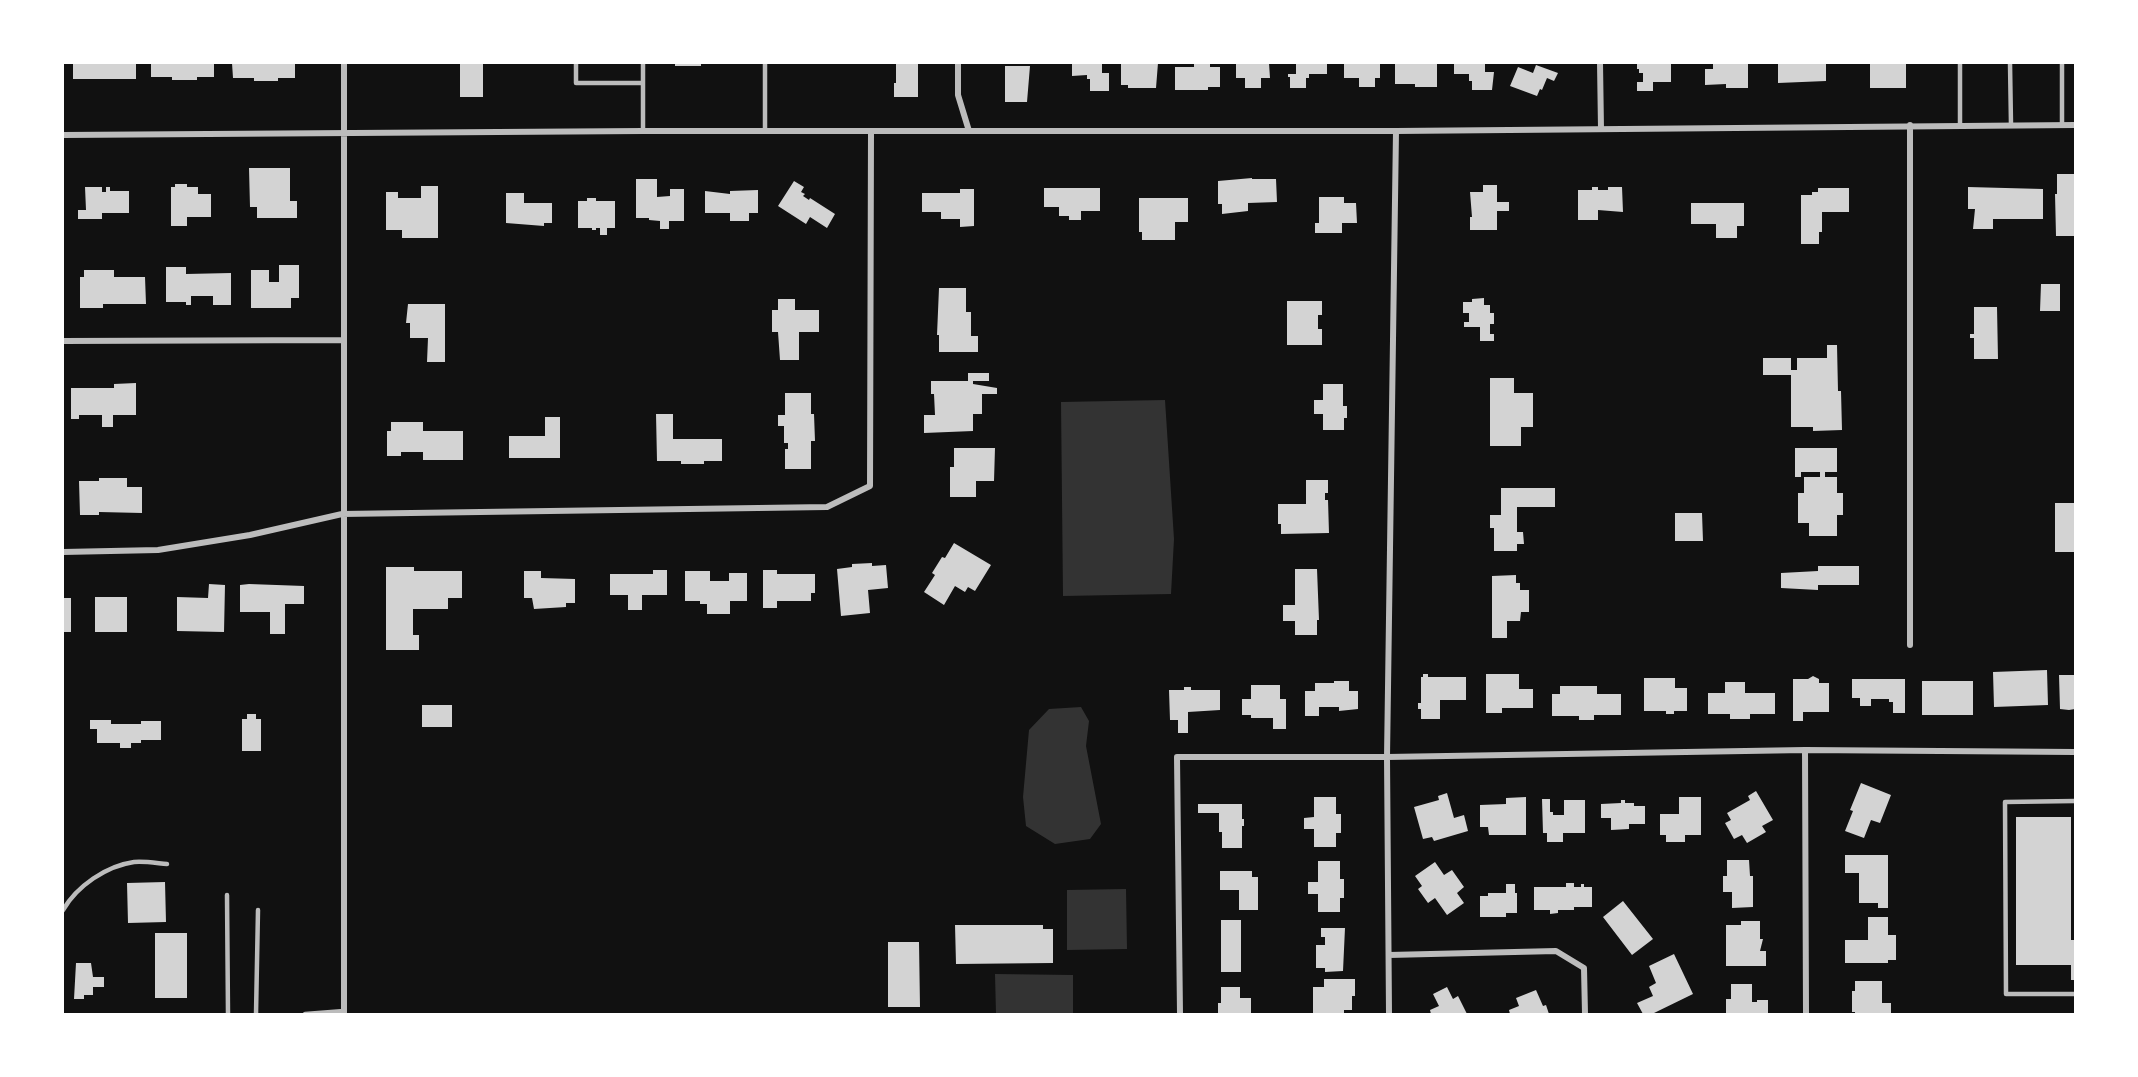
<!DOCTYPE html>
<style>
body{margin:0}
#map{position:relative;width:2138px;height:1077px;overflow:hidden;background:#111;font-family:Quicksand,sans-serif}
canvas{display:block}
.frame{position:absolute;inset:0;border:64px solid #fff;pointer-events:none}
</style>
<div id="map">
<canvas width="2138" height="1077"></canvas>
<div class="frame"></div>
</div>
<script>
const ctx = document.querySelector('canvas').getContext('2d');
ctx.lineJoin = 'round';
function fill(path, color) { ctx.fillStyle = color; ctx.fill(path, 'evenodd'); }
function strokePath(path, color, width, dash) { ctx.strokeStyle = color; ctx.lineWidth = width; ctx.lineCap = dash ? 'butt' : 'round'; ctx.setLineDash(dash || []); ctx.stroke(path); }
const water = new Path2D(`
 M1165 400 1174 539 1171 594 1063 596 1061 402Z
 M1081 707 1089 721 1086 746 1101 824 1090 839 1055 844 1026 826 1023 797 1029 730 1049 709Z
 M1126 889 1127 949 1067 950V890Z
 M995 974 1073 975V1014H996Z`);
const building = new Path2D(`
 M73 63H136V79H73Z
 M151 63H214V77H197V80H172V77H151Z
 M232 63H295V78H278V81H254V78H233Z
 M460 63H483V97H460Z
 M675 63H701V66H675Z
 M896 63H918V97H894V83H896Z
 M1072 63H1102V73H1109V91H1090V79H1087V75L1072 76Z
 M1121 63H1158L1156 88H1128V85H1121Z
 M1194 63H1210V67H1220V87H1208V90H1175V67H1194Z
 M1236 63H1269L1270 78H1261V88H1245V78H1236Z
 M1296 63H1327V74H1309V78H1306V88H1290V77H1288V74H1296Z
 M1344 63H1380V78H1375V87H1359V78H1344Z
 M1395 63H1437V87H1415V84H1395Z
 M1454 63H1485V72H1494L1492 90H1472V81H1469V74H1454Z
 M1637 63H1671V82H1653V91H1637V82H1643V73H1639V69H1637Z
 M1713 63H1748V88H1726V84L1705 85V69H1713Z
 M1778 63H1826V81L1778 83Z
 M1870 63H1906V88H1870Z
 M1536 65 1558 73 1554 81 1547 78 1542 90 1540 89 1537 96 1510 86 1518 67 1533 73Z
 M1005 66H1030L1027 102H1005Z
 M249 168H290V201H297V218H257V207H250Z
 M2057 174H2075V236H2056L2055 194H2057Z
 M1252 178V179H1276L1277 202 1248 203V211L1222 214V204H1218V181Z
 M636 179H657V197L670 196V189H684V221H669V229H660V221L649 220V218H636Z
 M794 181 804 187 801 192 805 194 803 196 809 200 810 198 835 214 827 228 810 217 806 224 778 206Z
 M175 184H187V187H198V194H211V217H187V226H171V187H175Z
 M1483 185H1497V202H1509V211H1497V230H1470V217H1472L1470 192H1483Z
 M421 186H438V238H402V230H386V192H398V198H421Z
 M85 187H102V192H106V187H110V191H129V213H102V219H78V210H86Z
 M1592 187H1598V190H1608V187H1622L1623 212 1598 210V220H1578V190H1592Z
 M1968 187 2043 189V219H1993V229H1973L1975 209H1968Z
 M1044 188H1100V211H1081V220H1069V216H1059V207H1044Z
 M1818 188H1849V212H1822V232H1819V244H1801V195H1812V192H1818Z
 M960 189H974V226L960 227V219H941V212H922V193H960Z
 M758 190V213H749V221H730V213H705V191L730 194V191Z
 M506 193H524V203H552V223H544V226L506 223Z
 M1319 197H1344V203H1356L1357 223H1342V233H1315V223H1319Z
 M587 198H596V201H615V228H607V235H600V228H596V230H592V228H578V201H587Z
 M1139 198H1188V222H1175V240H1142V232H1139Z
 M1691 203H1744V226H1737V238H1716V224H1691Z
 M279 265H299V298H291V308H251V270H269V282H279Z
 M166 267H186V274L231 273V305H213V296H191V305H186V302H166Z
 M84 270H114V277H145L146 304H103V308H80V277H84Z
 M2041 284H2060V311H2040Z
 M939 288H966V312H971V336H978V352H939V335H937Z
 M1484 298V305H1490V313H1494V324H1490V334H1494V341H1480V327H1464V322H1469V313H1463V302H1472V299Z
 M778 299H795V310H819V332H799V360H780L778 332H772V310H778Z
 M1287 301H1322V315H1318V329H1322V345H1287Z
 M408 304H445V362H427L428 338H410V323H406Z
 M1974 307H1997L1998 359H1974V338H1970V334H1974Z
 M1827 345H1837L1838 391H1841L1842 430 1813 431V427H1791V375H1763V358H1791V370H1797V358H1827Z
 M968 373H989V381H973V384L997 388V394H982V414H973V431L924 433V415H935L934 394H931V381H968Z
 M1490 378H1514V393H1533V427H1521V446H1490Z
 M136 383V415H113V427H102V415H79V419H71V388H114V384Z
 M1323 384H1343V406H1347V418H1344V430H1323V414H1314V400H1323Z
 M785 393H811V414H814L815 441H811V469H785V449H788V443H784V426H778V415H785Z
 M656 414H673V439H722V461H704V464H681V461H657Z
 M545 417H560V458H509V436H545Z
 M391 422H423V431H463V460H423V452H401V456H387V431H391Z
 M954 448H995L994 481H976V497H950V467H954Z
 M1795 448H1837V472H1825V477H1837V493H1843V515H1837V536H1809V523H1798V493H1804V477H1820V472H1801V477H1795Z
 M99 478H127V487H142V513L99 512V515H80L79 481H99Z
 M1306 480H1328V493H1325V500H1328L1329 533 1281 534V524H1278V504H1306Z
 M1501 488H1555V507H1517V532H1523L1524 544H1517V551H1494V528H1490V515H1501Z
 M2055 503H2074L2075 552H2055Z
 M1675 513H1702L1703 541H1675Z
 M954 543 991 565 975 591 968 587 965 592 955 586 944 605 924 592 935 575 932 573 942 557 945 558Z
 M872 563V566L886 565 888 588 868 590 870 613 841 616 837 569 852 567V564Z
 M1818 566H1859V585H1818V590L1781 588V573L1818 571Z
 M386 567H414V571H462V598H448V609H413V635H419V650H386Z
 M1295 569H1317L1319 620H1317V635H1295V621H1283V605H1295Z
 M653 570H667V595H642V610H628V595H610V574H653Z
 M763 570H777V574H815V593H811V601H777V608H763Z
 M524 571H541V578L575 579V603H566V607L534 609 532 598H524Z
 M685 571H710V581H729V573H747V601H730V614H707V604H700V601H685Z
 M1516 575V583H1520V590H1529V612H1521L1520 621H1507V638H1492V576Z
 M209 584 225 585 224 632 177 631V597L208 598Z
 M249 584 304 586V604H285V634H270V612H240V585Z
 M95 597H127V632H95Z
 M63 598H71V632H63Z
 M2047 670 2048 705 1994 707 1993 672Z
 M1423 674H1428V677H1466V700H1440V719H1421V709H1418V703H1421V677H1423Z
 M1486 674H1519V689H1533V708H1502V713H1486Z
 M2059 675H2075V709L2069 710 2060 709Z
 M1813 676 1819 679V683H1829V712H1803V721H1793V679H1808Z
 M1644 678H1675V688H1687V711H1674V714H1666V711H1644Z
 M1852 679H1905V713H1893V702H1889V699H1871V706H1860V698H1852Z
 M1334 681H1349V691H1358V709L1339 711V707H1319V716H1305V691H1315V683H1334Z
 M1922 681H1973V715H1922Z
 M1725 682H1745V693H1775V714H1750V719H1730V714H1708V693H1725Z
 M1251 685H1280V699H1286V729H1273V718H1251V715H1242V699H1251Z
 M1560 686H1597V694H1621V715H1594V720H1579V716H1552V694H1560Z
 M1184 687H1191V690H1220V710L1188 712V733H1178V720H1170L1169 690H1184Z
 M422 705H452V727H422Z
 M247 714H256V719H261V751H242V719H247Z
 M90 720H111V724H141V721H161V740H141V743H131V748H120V743H97V729H90Z
 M1861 783 1891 795 1880 823 1871 820 1864 838 1845 831 1853 811 1850 810Z
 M1756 791 1773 820 1762 826 1766 832 1747 843 1742 835 1734 839 1725 823 1731 820 1727 813 1750 800 1748 796Z
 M1447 793 1454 818 1464 815 1468 831 1434 841 1432 837 1423 839 1414 807 1439 800 1438 796Z
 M1314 797H1336V814H1341V833H1336V847H1314V829H1304V818L1314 817Z
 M1526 797V835H1489L1488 827H1480V805L1506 804V798Z
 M1679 797H1701V835H1685V842H1666V835H1660V814H1679Z
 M1542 799H1550V812H1553V815H1564V800H1585V833H1563V842H1547V833H1543Z
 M1621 800H1625V803H1634V806H1645V824H1629V829L1611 830V818H1601V804L1621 803Z
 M1198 804H1242V819H1244V826H1242V848H1222V832H1219V813H1198Z
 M2016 817H2071V940H2075V980H2071V965H2016Z
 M1845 855H1888V908H1878V903H1859V873H1845Z
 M1727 860H1749L1750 876H1753V907L1732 908V892H1723V876H1727Z
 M1318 861H1340V879H1344V898H1340V912H1318V894H1308V882H1318Z
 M1435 862 1444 875 1452 870 1464 887 1457 893 1464 903 1447 915 1435 898 1428 903 1418 889 1422 886 1415 876Z
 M1220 871H1252V877H1258V910H1239V890H1220Z
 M165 882 166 922 128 923 127 883Z
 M1566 883H1574V887H1581V884H1584V887H1592V907H1574V910H1558V913L1550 914V910H1534V887H1566Z
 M1506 884H1515V893H1517V913H1506V917H1480V896H1488V893H1506Z
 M1623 901 1653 939 1632 955 1603 917Z
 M1868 917H1888V935H1896V960H1888V963H1845V940H1868Z
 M1221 920H1241V972H1221Z
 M1741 921H1760V939H1763L1760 951H1766V966H1726V925H1741Z
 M955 925H1043V929H1053V963L956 964Z
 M1321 928H1345L1343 971 1325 972V968H1316V945H1325V937H1321Z
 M155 933H187V998H155Z
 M888 942H919L920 1007H888Z
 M1674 954 1693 994 1652 1014H1643L1637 1003 1653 996 1649 987 1656 983 1649 966Z
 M76 963H91L93 977H104V987H93V995H84V999H74Z
 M1324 979H1355V996H1352V1010H1344V1014H1313V987H1324Z
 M1855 981H1882V1003H1891V1014H1855V1012H1852V991H1855Z
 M1731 984H1752V1002H1757V1000H1768V1014H1726V999H1731Z
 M1221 987H1240V998H1251V1014H1218V1003H1221Z
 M1447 987 1453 999 1458 996 1467 1014H1431L1430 1010 1439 1006 1433 994Z
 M1536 990 1543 1006 1546 1005 1549 1014H1510L1509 1010 1519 1006 1516 998Z`);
const service = new Path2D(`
 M576 63V83H643
 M765 63V131
 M1960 63V125
 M2010 63 2011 125
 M2062 63V125
 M643 131V63
 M2075 801 2005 802 2006 994H2075
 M227 895 228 1014
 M63 910C77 886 106 866 134 862 144 861 156 863 167 864
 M256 1014 258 910
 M305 1014 344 1011`);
const minor = new Path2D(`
 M344 63V1014
 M958 63V95L969 131
 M1600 63 1601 129
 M63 135 643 131H1396L2075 125
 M63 341 343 340
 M63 552 158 550 250 535 342 514 827 507 870 486 871 131
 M1910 645V125
 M1805 750 1806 1014
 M1389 955 1556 951 1584 968 1585 1014
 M1180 1014 1177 757H1387L1805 750 2075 752
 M1389 1014 1387 757 1396 131`);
fill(water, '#333');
fill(building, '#d3d3d3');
strokePath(service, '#bcbcbc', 4.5);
strokePath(minor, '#bcbcbc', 6);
</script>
